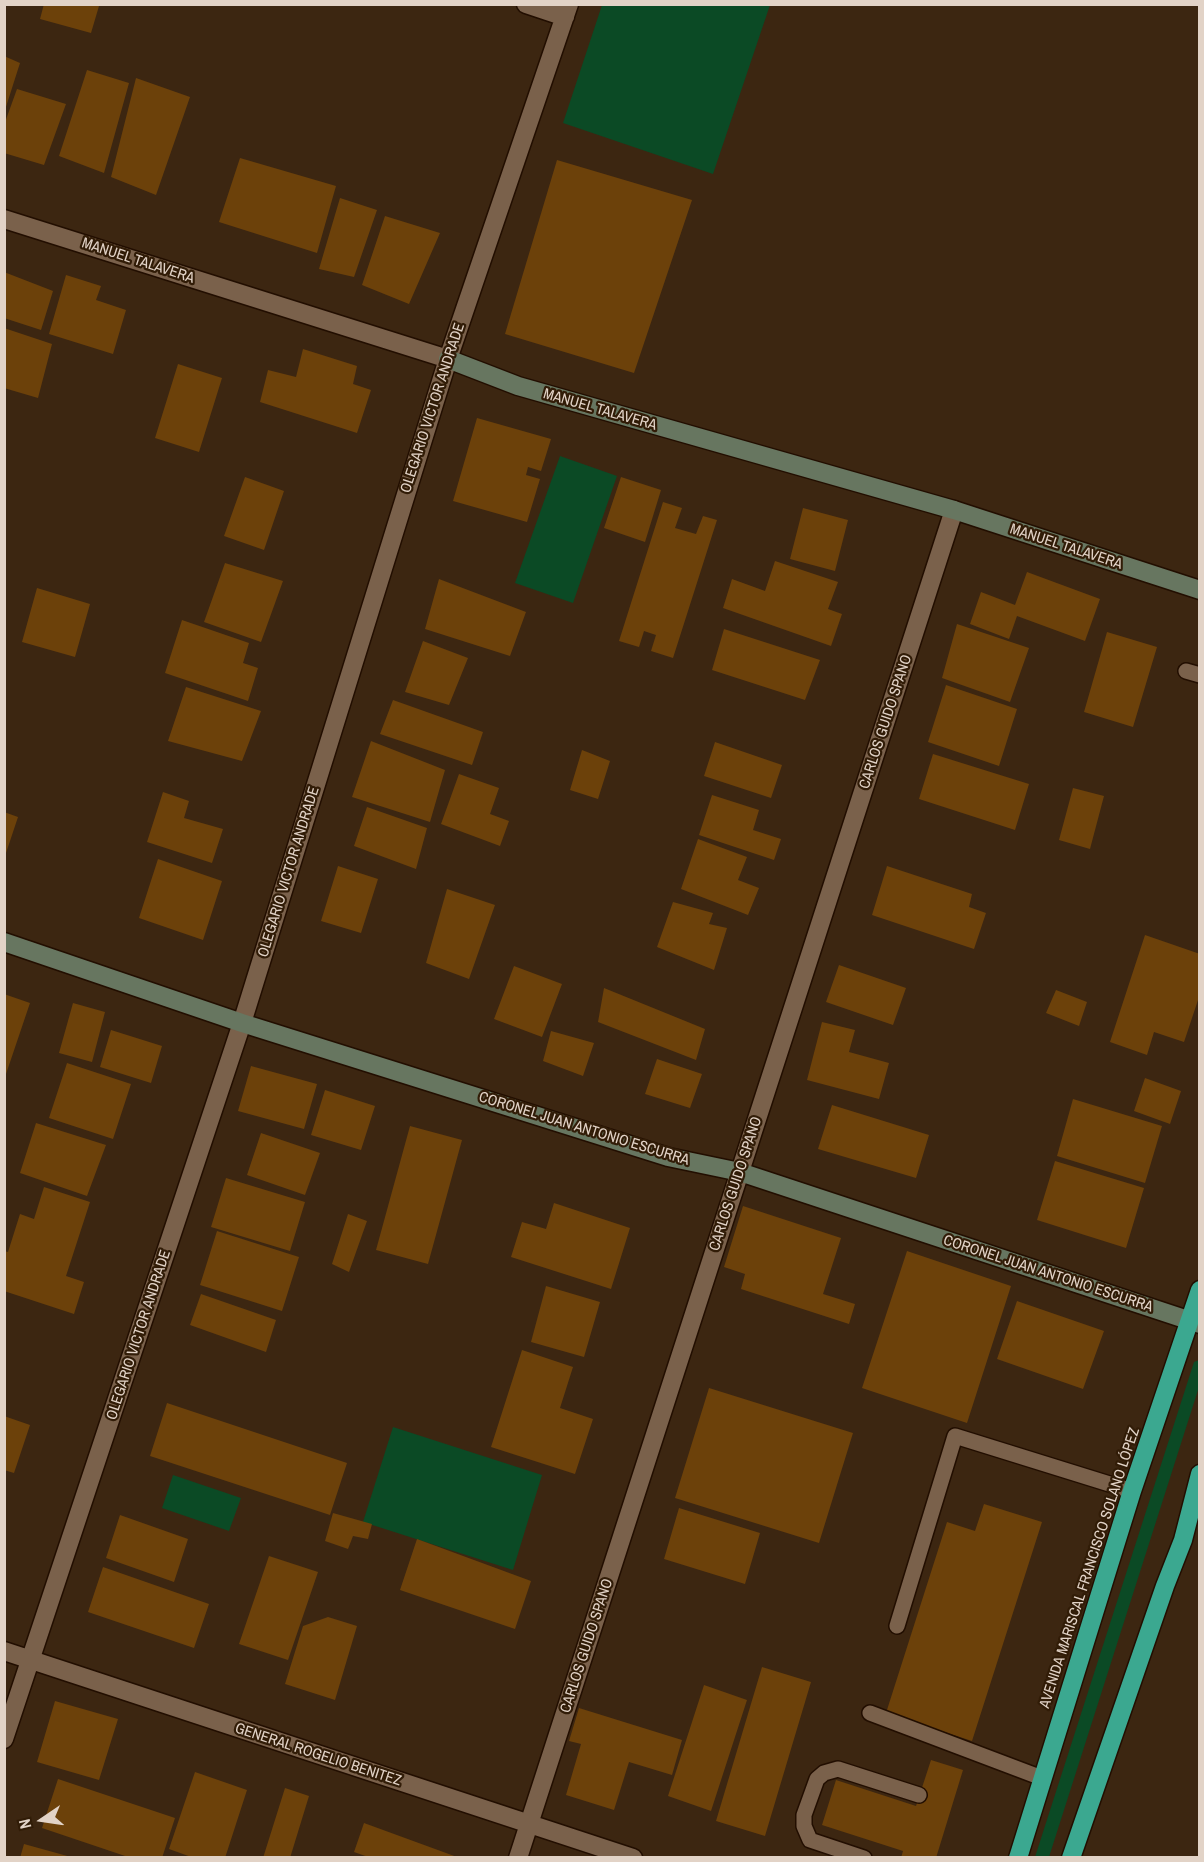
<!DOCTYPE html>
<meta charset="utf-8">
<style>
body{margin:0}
#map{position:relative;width:1204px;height:1862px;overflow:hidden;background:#3c2611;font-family:"Archivo Narrow",sans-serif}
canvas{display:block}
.frame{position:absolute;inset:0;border:6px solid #e2d3c7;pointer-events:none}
.north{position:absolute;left:12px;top:1790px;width:60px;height:60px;-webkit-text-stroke:4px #311c07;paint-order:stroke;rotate:257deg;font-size:16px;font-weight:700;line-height:24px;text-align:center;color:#e2d3c7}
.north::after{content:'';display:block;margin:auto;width:21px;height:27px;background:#e2d3c7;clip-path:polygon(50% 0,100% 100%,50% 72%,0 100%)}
</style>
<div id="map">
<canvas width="1204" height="1862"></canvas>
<div class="frame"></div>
<div class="north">N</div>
</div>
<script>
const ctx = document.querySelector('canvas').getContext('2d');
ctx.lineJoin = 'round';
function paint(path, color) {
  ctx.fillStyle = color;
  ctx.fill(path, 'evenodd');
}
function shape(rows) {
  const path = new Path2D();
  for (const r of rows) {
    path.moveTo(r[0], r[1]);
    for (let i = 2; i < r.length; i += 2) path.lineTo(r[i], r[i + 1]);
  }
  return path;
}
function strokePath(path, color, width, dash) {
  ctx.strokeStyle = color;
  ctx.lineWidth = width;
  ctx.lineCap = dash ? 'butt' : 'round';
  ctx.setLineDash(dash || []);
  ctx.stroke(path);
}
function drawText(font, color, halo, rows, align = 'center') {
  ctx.font = font + ' "Archivo Narrow",sans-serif';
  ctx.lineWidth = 4.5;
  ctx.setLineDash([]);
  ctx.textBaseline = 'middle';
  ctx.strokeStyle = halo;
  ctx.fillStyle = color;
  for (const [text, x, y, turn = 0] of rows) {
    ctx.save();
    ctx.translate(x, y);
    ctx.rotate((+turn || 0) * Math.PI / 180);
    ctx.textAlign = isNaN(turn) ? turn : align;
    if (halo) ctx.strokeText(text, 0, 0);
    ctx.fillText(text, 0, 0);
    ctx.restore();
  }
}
paint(shape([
 [602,5,770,5,713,174,563,123],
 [560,456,617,476,573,603,515,583],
 [1199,1360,1199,1387,1049,1857,1035,1857,1194,1362],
 [393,1427,542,1475,513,1570,363,1522],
 [173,1475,241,1498,229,1531,162,1508]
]), '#0b4a25');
paint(shape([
 [44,4,99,6,91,33,40,19],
 [4,56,20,63,5,110,4,110],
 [87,70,129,83,104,173,59,156],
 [136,78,190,97,156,195,111,177],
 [17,89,66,104,44,165,4,153,4,125],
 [240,158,336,186,317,253,219,222],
 [557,160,692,200,634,373,505,334],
 [340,198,377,210,354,277,319,269],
 [385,216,440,233,409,304,362,285],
 [4,272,53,291,41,330,4,318],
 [66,275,101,286,96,300,126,310,113,354,49,334],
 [4,328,52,344,38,398,4,388],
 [303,349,357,366,353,384,371,390,357,433,260,402,268,370,296,377],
 [178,364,222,378,199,452,155,438],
 [477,418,551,439,541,471,528,467,526,475,540,479,527,522,453,501],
 [245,477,284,491,264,550,224,536],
 [621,477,661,490,645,542,604,528],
 [663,502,682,508,675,528,696,534,703,516,717,520,673,658,651,651,656,635,644,631,639,647,619,641],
 [803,508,848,520,835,571,790,559],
 [775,561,838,582,828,609,842,614,831,646,723,608,732,579,765,591],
 [225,563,283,581,261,642,204,622],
 [1027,572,1100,599,1085,641,1017,616,1009,639,970,624,981,592,1015,605],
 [439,579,526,612,510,656,425,629],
 [37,588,90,604,75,657,22,642],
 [182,620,249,643,243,663,258,668,248,701,165,673],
 [957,624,1029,648,1010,702,942,678],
 [724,629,820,660,805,700,712,670],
 [1107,632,1157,647,1133,727,1084,712],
 [423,641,468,658,449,705,405,692],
 [946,685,1017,709,999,766,928,742],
 [186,687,261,711,242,761,168,741],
 [393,700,483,732,472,765,380,734],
 [371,741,445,770,430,822,352,797],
 [715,742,782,765,771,798,704,776],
 [582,750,610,761,598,799,570,790],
 [933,754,1029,784,1015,830,919,799],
 [459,774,499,788,490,814,509,821,500,846,441,824],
 [1073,788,1104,796,1090,849,1059,840],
 [163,792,189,801,184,818,223,829,212,863,147,842],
 [712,795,759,810,753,830,781,839,774,860,699,835],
 [367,807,427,828,416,869,354,846],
 [4,812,18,817,5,856,4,856],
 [698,839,747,857,738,880,759,888,748,915,681,889],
 [158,859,222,881,203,940,139,918],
 [338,866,378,879,361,933,321,921],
 [887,866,972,894,969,907,986,913,974,949,872,915],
 [447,889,495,905,469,979,426,963],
 [673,902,713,913,709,924,727,928,714,970,657,947],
 [1145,935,1200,954,1200,994,1184,1042,1154,1032,1147,1055,1110,1042],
 [839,965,906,988,893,1025,826,1002],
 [514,966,562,984,542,1037,494,1019],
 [604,988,705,1029,696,1060,598,1022],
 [1056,990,1087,1002,1079,1026,1046,1013],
 [4,994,30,1003,5,1077,4,1077],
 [73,1003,105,1012,92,1062,59,1053],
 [822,1022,855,1030,849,1052,889,1063,879,1099,807,1080],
 [111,1030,162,1046,151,1083,100,1067],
 [551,1031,594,1043,583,1076,543,1061],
 [657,1059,702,1074,690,1108,645,1094],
 [67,1063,131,1084,113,1139,49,1118],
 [251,1066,317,1084,304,1129,238,1111],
 [1145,1078,1181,1091,1170,1124,1134,1111],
 [325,1090,375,1106,361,1150,311,1135],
 [1073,1099,1162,1126,1145,1183,1057,1156],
 [832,1105,929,1135,916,1178,818,1149],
 [36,1123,106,1145,87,1196,20,1173],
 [410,1126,462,1140,428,1264,376,1250],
 [261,1133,320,1153,305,1195,247,1175],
 [1055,1161,1144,1188,1126,1248,1037,1220],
 [226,1178,305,1202,290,1251,211,1227],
 [44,1187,90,1202,66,1276,84,1282,74,1314,4,1291,4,1251,8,1252,20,1214,34,1219],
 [554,1203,630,1228,611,1289,511,1257,522,1222,546,1229],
 [743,1206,841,1238,823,1294,855,1304,849,1324,741,1289,745,1274,724,1267],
 [348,1214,367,1221,349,1272,332,1264],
 [217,1231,299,1257,282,1311,200,1285],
 [907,1251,1011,1286,967,1423,862,1388],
 [546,1286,600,1302,584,1357,531,1342],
 [201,1294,276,1320,266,1352,190,1325],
 [1017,1301,1104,1331,1083,1389,997,1359],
 [522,1350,573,1367,560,1408,593,1419,575,1474,491,1447],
 [709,1388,853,1433,819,1543,675,1498],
 [167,1403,347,1463,330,1515,150,1456],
 [4,1416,30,1425,14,1473,4,1470],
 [984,1504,1042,1522,972,1741,886,1713,947,1522,975,1531],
 [679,1508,760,1533,745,1584,664,1559],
 [333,1513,372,1524,368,1539,353,1536,348,1549,325,1541],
 [120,1515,188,1539,174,1582,106,1558],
 [417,1539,531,1581,515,1629,400,1590],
 [269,1556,318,1572,288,1660,239,1644],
 [103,1567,209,1604,194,1648,88,1612],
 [328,1617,357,1626,335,1700,285,1684,303,1626],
 [762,1667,811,1682,765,1836,716,1821],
 [704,1685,747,1700,711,1811,668,1796],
 [55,1701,118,1719,99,1780,37,1762],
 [579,1708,682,1740,672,1775,629,1762,614,1810,566,1795,581,1744,569,1741],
 [931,1760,963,1770,936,1858,901,1858,903,1851,822,1825,836,1780,916,1806],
 [195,1772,247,1790,225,1858,194,1858,169,1849],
 [58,1779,175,1818,162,1858,131,1858,42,1828],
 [285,1788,309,1796,290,1858,263,1858],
 [364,1823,457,1857,457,1858,371,1858,354,1852],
 [24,1844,71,1857,71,1858,20,1858]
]), '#6c410a');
const lane = shape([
 [1186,671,1200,675],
 [897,1626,955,1436,1132,1491],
 [870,1713,1042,1778],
 [864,1858,810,1840,804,1826,804,1815,817,1779,824,1773,838,1769,919,1795]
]);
const street = shape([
 [526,4,565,17],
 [4,219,448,359],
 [4,1651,633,1858],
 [4,1739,242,1023,448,359,569,4],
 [518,1858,954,510]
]);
const secondary = shape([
 [448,359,518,386,954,510,1200,590],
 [4,942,242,1023,668,1157,740,1172,1200,1324]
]);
const highway = shape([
 [1018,1858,1132,1491,1200,1290],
 [1071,1858,1165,1586,1183,1540,1200,1474]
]);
strokePath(lane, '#220e00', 18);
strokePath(street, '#220e00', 21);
strokePath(secondary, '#220e00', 21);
strokePath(highway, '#220e00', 21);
strokePath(lane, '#7a614b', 15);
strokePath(street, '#7a614b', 18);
strokePath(secondary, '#677660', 18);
strokePath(highway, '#3ba890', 18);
drawText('15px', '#e2d3c7', '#311c07', [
 ["MANUEL TALAVERA",138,261,18],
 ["OLEGARIO VICTOR ANDRADE",433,408,-72],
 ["MANUEL TALAVERA",600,410,16],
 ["MANUEL TALAVERA",1066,547,18],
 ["CARLOS GUIDO SPANO",886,722,-72],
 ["OLEGARIO VICTOR ANDRADE",289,872,-73],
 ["CORONEL JUAN ANTONIO ESCURRA",584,1129,17],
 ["CARLOS GUIDO SPANO",736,1184,-72],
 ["CORONEL JUAN ANTONIO ESCURRA",1048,1274,18],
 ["OLEGARIO VICTOR ANDRADE",139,1335,-72],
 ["AVENIDA MARISCAL FRANCISCO SOLANO LÓPEZ",1090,1568,-72],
 ["CARLOS GUIDO SPANO",587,1646,-72],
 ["GENERAL ROGELIO BENITEZ",318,1755,18]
]);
</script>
